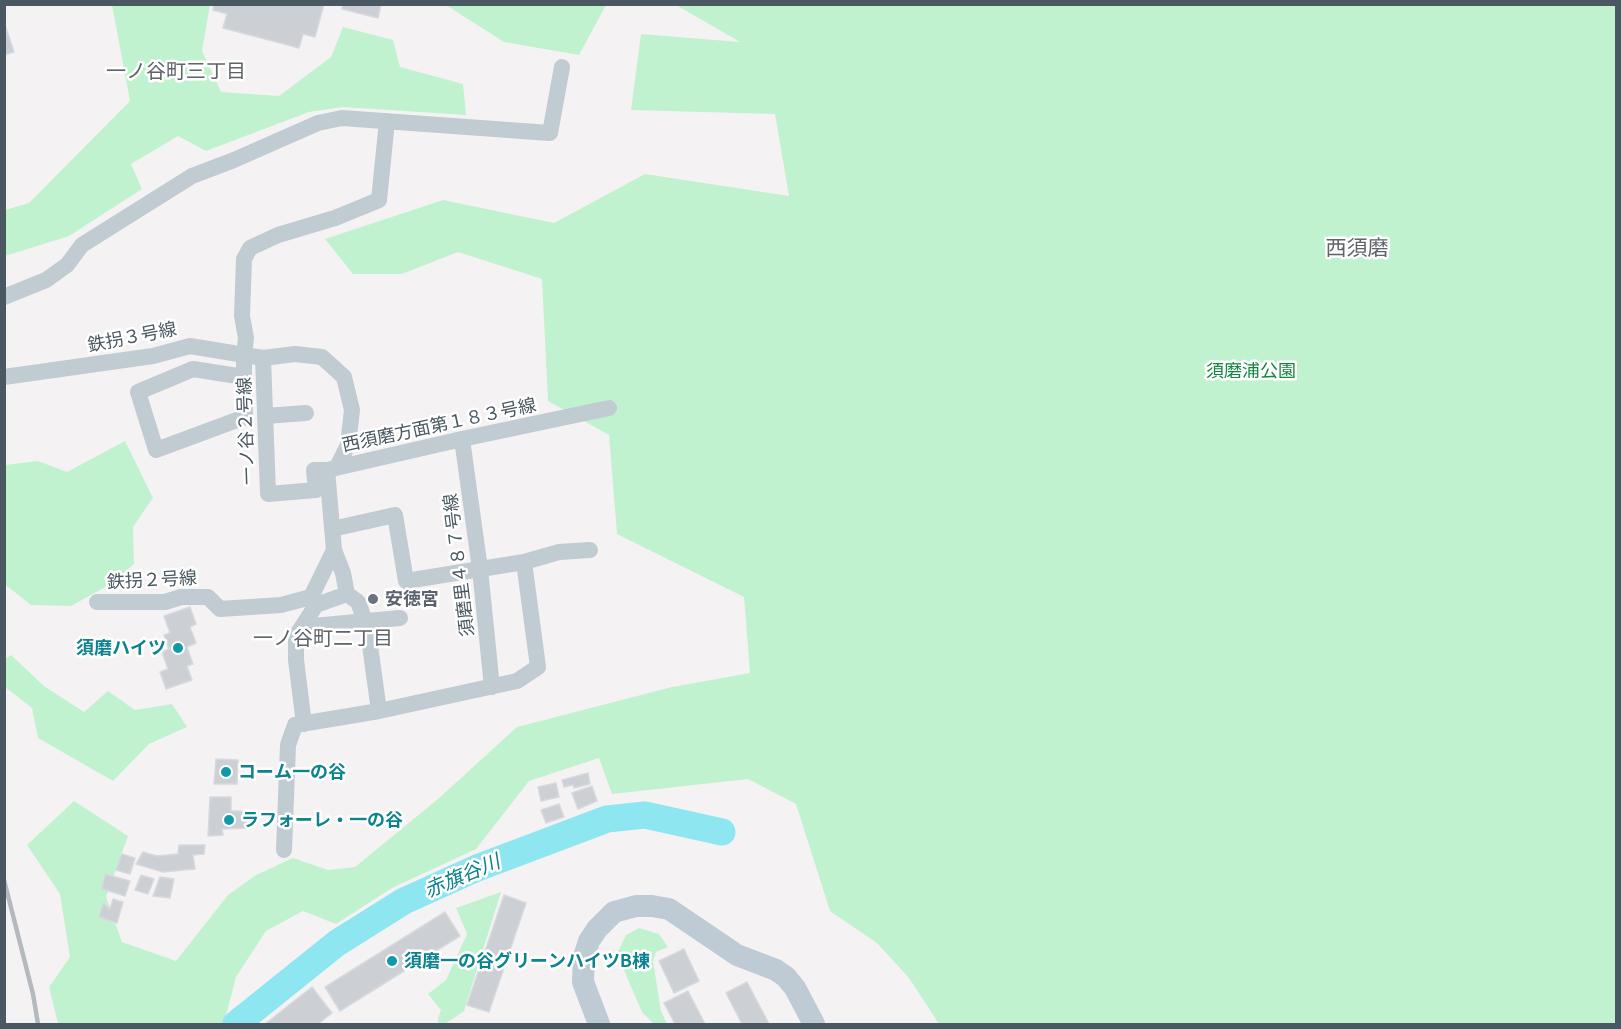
<!DOCTYPE html>
<meta charset="utf-8">
<style>
body{margin:0}
#map{position:relative;width:1621px;height:1029px;overflow:hidden;background:#f5f2f3;font-family:Ubuntu,sans-serif}
canvas{display:block}
.frame{position:absolute;inset:0;border:6px solid #495861;pointer-events:none}
</style>
<div id="map">
<canvas width="1621" height="1029"></canvas>
<div class="frame"></div>
</div>
<script>
const ctx = document.querySelector('canvas').getContext('2d');
ctx.lineJoin = 'round';
function paint(path, color) {
  ctx.fillStyle = color;
  ctx.fill(path, 'evenodd');
}
function shape(rows) {
  const path = new Path2D();
  for (const r of rows) {
    path.moveTo(r[0], r[1]);
    for (let i = 2; i < r.length; i += 2) path.lineTo(r[i], r[i + 1]);
  }
  return path;
}
function strokePath(path, color, width, dash) {
  ctx.strokeStyle = color;
  ctx.lineWidth = width;
  ctx.lineCap = dash ? 'butt' : 'round';
  ctx.setLineDash(dash || []);
  ctx.stroke(path);
}
function drawText(font, color, halo, rows, align = 'center') {
  ctx.font = font + ' Ubuntu,"Noto Sans JP",sans-serif';
  ctx.lineWidth = 5;
  ctx.setLineDash([]);
  ctx.textBaseline = 'middle';
  ctx.strokeStyle = halo;
  ctx.fillStyle = color;
  for (const [text, x, y, turn = 0] of rows) {
    ctx.save();
    ctx.translate(x, y);
    ctx.rotate((+turn || 0) * Math.PI / 180);
    ctx.textAlign = isNaN(turn) ? turn : align;
    if (halo) ctx.strokeText(text, 0, 0);
    ctx.fillText(text, 0, 0);
    ctx.restore();
  }
}
paint(shape([
 [112,5,210,5,202,51,221,92,279,96,331,57,343,27,393,40,400,67,463,84,466,115,343,107,309,112,206,151,178,136,131,164,142,189,69,236,5,256,5,210,29,203,130,101],
 [446,5,606,5,579,55,504,42],
 [676,5,1616,5,1616,1024,939,1024,909,978,877,943,830,911,796,804,748,779,612,794,599,758,529,781,476,849,392,888,336,924,303,911,266,931,236,977,224,1023,219,1024,58,1024,49,987,70,957,60,894,27,845,74,801,128,836,106,897,122,942,176,961,228,895,256,875,293,858,328,870,355,867,438,799,517,727,672,687,750,673,744,597,617,534,609,435,548,401,542,279,458,252,402,274,353,274,325,239,443,200,554,223,645,174,789,196,775,114,631,110,641,34,740,42],
 [125,441,153,498,133,527,134,564,109,585,71,606,31,605,7,586,5,587,5,465,38,461,67,472],
 [11,655,44,686,84,712,108,691,135,710,172,704,187,727,149,744,113,781,38,738,32,708,5,687,5,659],
 [501,892,464,1011,445,1024,438,1024,438,1019,441,1010,428,994,446,980,467,934,456,908],
 [639,928,659,934,668,947,656,952,653,961,661,1011,667,1024,654,1024,642,1012,617,954,626,935]
]), '#c1f2cf');
strokePath(shape([
 [236,1024,337,943,404,901,477,868,607,819,645,815,722,832]
]), '#8de6f0', 27);
const building = shape([
 [214,4,324,4,315,37,303,34,299,48,223,28,227,14,213,10,214,4],
 [343,4,381,4,378,18,342,9,343,4],
 [4,22,14,52,4,55,4,22],
 [190,607,196,624,190,627,196,643,187,647,193,664,187,666,192,680,166,689,160,672,168,669,162,652,169,649,164,635,170,633,164,616,190,607],
 [216,759,238,760,237,784,214,784,216,759],
 [588,773,590,784,574,788,573,785,564,787,562,780,588,773],
 [556,783,559,797,541,801,538,787,556,783],
 [592,786,597,801,578,809,572,793,592,786],
 [210,797,231,797,231,811,251,811,249,828,222,829,223,835,208,836,210,797],
 [559,804,564,817,546,823,541,810,559,804],
 [179,845,205,845,204,854,193,855,195,869,163,872,136,864,143,852,157,856,178,854,179,845],
 [122,854,135,858,130,874,116,870,122,854],
 [105,874,130,881,125,896,102,889,105,874],
 [141,875,154,879,148,894,135,890,141,875],
 [160,877,174,879,170,898,153,896,160,877],
 [504,895,526,903,489,1012,467,1005,504,895],
 [113,899,123,902,117,923,99,917,103,903,110,909,113,899],
 [445,912,460,936,340,1011,325,987,445,912],
 [684,949,699,981,674,993,659,961,684,949],
 [747,982,769,1024,742,1024,726,993,747,982],
 [312,987,332,1013,318,1024,265,1024,312,987],
 [688,991,705,1024,675,1024,664,1003,688,991]
]);
paint(building, '#ccd0d5');
strokePath(building, '#d6d9de', 1.5);
strokePath(shape([
 [4,297,46,280,67,265,82,245,192,176,234,160,318,123,342,118,550,133,562,67],
 [263,358,268,494,316,490,314,470,327,470,462,439,609,408],
 [4,377,153,356,190,346,263,358,295,354,322,357,344,377,352,410,348,445,337,467],
 [244,377,193,369,138,392,156,450,245,417,244,377,244,355,246,338,242,316,244,259,250,248,278,235,335,218,379,200,387,121],
 [265,416,306,413],
 [462,439,480,569,492,687],
 [332,529,395,515,406,581,524,562,559,552,590,550],
 [334,550,343,573,347,594,358,602,365,621],
 [97,602,165,602,181,597,208,597,220,609,281,605,311,597],
 [316,605,347,594],
 [302,627,400,618],
 [368,631,379,711],
 [304,724,296,660,296,636,316,605,311,597,334,550,327,470],
 [284,850,288,745,295,725,379,711,517,681,538,667,524,562]
]), '#c0cbd2', 16);
strokePath(shape([
 [599,1024,583,982,584,957,589,941,597,929,614,912,636,906,652,906,669,909,737,955,776,970,786,977,795,988,814,1024]
]), '#becbd4', 22);
strokePath(shape([
 [4,880,33,994,38,1024]
]), '#b4b9bd', 4.5);
for (const [x, y, r, color] of [
 [373,599,6,"#6b7280"],
 [178,648,6,"#0f9aa8"],
 [226,772,6,"#0f9aa8"],
 [229,820,6,"#0f9aa8"],
 [392,961,6,"#0f9aa8"]
]) {
  const dot = new Path2D();
  dot.arc(x, y, r, 0, 2 * Math.PI);
  ctx.fillStyle = color;
  ctx.fill(dot);
  strokePath(dot, '#fff', 2);
}
drawText('18px', '#495861', '#fff', [
 ["鉄拐３号線",132,337,-11],
 ["西須磨方面第１８３号線",439,425,-12],
 ["一ノ谷２号線",246,431,-92],
 ["須磨里４８７号線",459,565,-97],
 ["鉄拐２号線",152,580,-3]
]);
drawText('18px', '#158741', '#fff', [
 ["須磨浦公園",1251,371]
]);
drawText('bold 18px', '#5b616d', '#fff', [
 ["安徳宮",385,599]
], 'left');
drawText('bold 18px', '#0d838f', '#fff', [
 ["須磨ハイツ",166,648,"right"],
 ["コーム一の谷",238,772],
 ["ラフォーレ・一の谷",241,820],
 ["須磨一の谷グリーンハイツB棟",404,961]
], 'left');
drawText('20px', '#5e6468', '#fff', [
 ["一ノ谷町三丁目",176,71],
 ["一ノ谷町二丁目",323,638]
]);
drawText('italic 20px', '#0a808c', '#fff', [
 ["赤旗谷川",462,876,-23]
]);
drawText('21px', '#5e6468', '#fff', [
 ["西須磨",1357,248]
]);
</script>
